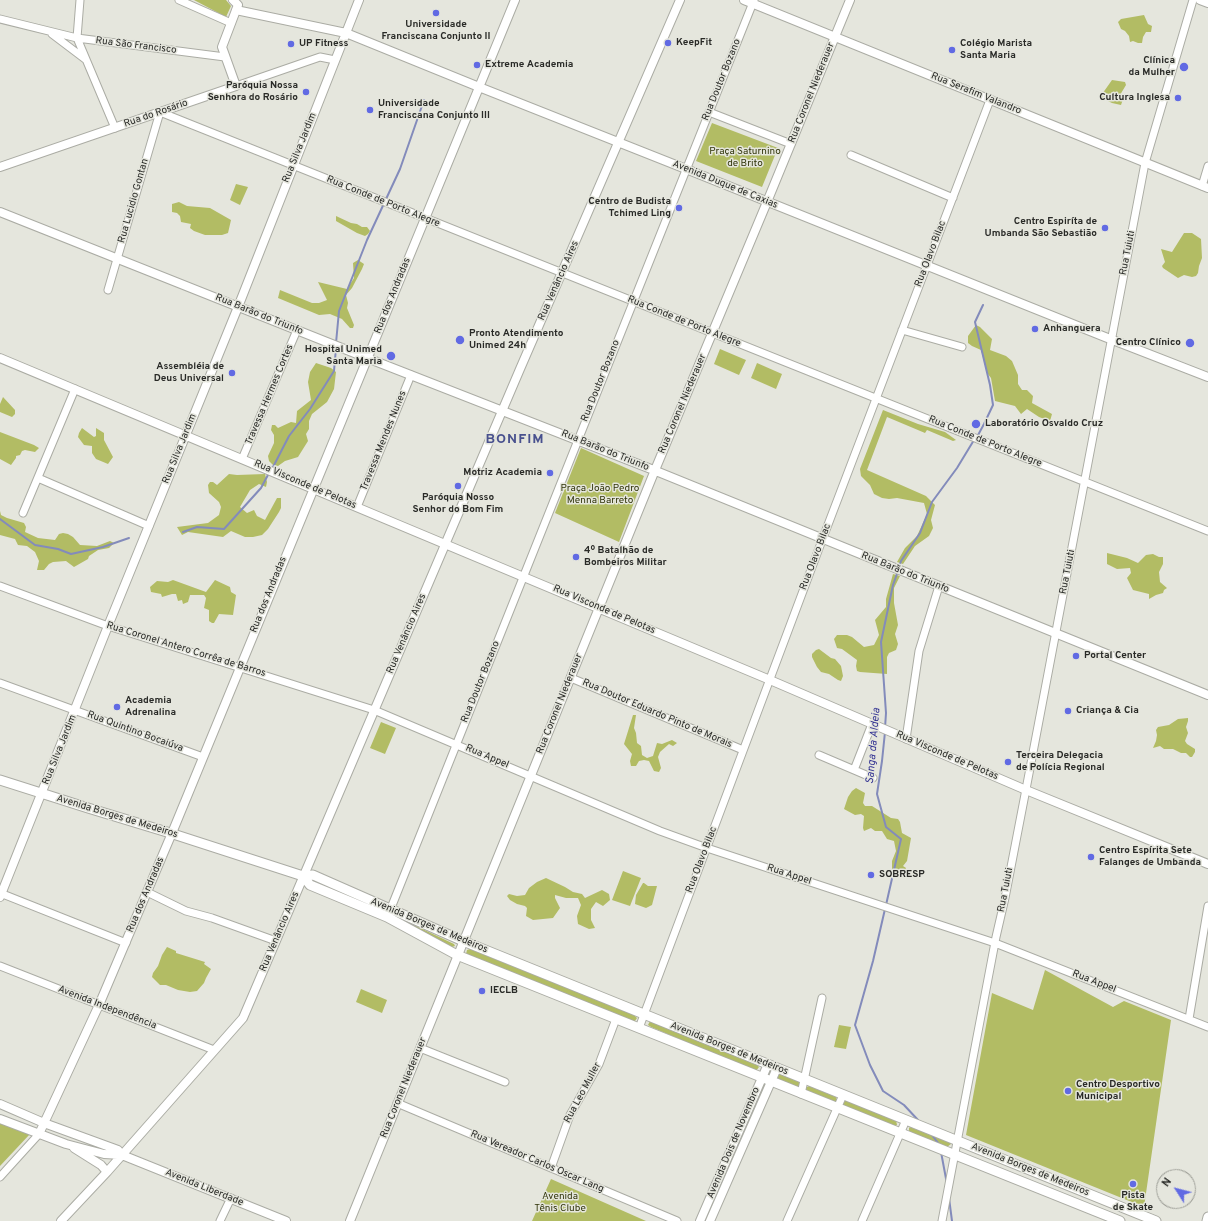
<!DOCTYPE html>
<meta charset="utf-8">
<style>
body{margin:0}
#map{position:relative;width:1208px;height:1221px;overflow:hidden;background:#e5e6dd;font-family:Overpass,sans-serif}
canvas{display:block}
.north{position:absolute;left:1156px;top:1169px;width:40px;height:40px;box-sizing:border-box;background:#e5e6dd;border:1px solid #9a9b94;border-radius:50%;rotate:306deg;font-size:11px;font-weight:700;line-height:16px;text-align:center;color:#292a27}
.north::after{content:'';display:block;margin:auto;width:14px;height:18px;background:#616ae3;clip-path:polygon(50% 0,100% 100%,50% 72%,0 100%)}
</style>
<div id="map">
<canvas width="1208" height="1221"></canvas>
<div class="north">N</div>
</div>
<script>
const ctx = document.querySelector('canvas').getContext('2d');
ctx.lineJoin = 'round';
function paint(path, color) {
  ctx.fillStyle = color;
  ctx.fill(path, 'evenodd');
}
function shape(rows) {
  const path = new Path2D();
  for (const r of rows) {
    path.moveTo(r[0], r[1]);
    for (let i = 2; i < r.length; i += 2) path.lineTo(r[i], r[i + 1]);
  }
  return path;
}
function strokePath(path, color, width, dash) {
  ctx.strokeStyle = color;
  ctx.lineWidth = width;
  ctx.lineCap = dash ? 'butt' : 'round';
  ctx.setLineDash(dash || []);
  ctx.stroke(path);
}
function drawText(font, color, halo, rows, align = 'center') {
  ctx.font = font + ' Overpass,sans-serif';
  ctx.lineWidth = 3;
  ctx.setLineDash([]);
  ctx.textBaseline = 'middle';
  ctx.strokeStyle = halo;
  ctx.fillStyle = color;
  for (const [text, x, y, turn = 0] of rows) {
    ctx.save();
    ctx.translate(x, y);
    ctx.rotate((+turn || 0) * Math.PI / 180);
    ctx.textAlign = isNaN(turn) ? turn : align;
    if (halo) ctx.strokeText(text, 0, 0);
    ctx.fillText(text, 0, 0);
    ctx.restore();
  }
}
paint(shape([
 [194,0,226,0,231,6,226,17],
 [1144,15,1148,24,1152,26,1151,32,1146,32,1143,37,1142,43,1138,43,1133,41,1130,42,1129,36,1125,31,1121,29,1118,22,1121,19],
 [1112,80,1125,82,1126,85,1120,95,1123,99,1121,105,1112,103,1100,97],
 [712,123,778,148,762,187,696,161],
 [236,184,248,187,240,205,230,200],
 [179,202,187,206,210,208,231,220,228,233,222,235,205,235,194,231,190,228,191,224,181,222,180,216,177,213,172,212,172,204],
 [336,216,351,223,357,224,362,227,367,227,370,231,368,234,365,236,357,233,336,221],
 [1184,233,1192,233,1201,239,1202,258,1199,266,1198,273,1196,276,1192,277,1184,275,1178,278,1163,268,1162,266,1165,262,1161,249,1172,252],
 [358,260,364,264,362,269,352,288,346,295,348,303,347,308,354,325,353,328,350,328,342,319,330,314,319,315,278,298,280,290,312,303,319,303,327,300,318,282,347,289,354,278,353,263],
 [976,325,980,327,992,339,990,350,1006,356,1012,361,1018,375,1018,384,1022,390,1027,390,1033,396,1032,403,1052,414,1050,421,1039,417,1027,409,1021,414,1015,406,995,401,991,378,987,373,981,350,972,346,968,343,968,336],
 [720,349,746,360,739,375,714,364],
 [316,363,331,368,336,372,334,389,327,402,312,414,309,421,309,429,306,434,308,441,298,457,285,461,278,466,273,465,269,461,268,456,274,443,274,435,271,430,272,425,275,425,278,428,291,422,296,423,297,411,311,400,308,382,310,372],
 [757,363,782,374,776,389,751,378],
 [3,397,15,410,15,414,12,417,0,412,0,404],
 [883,410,918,424,945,432,956,440,953,441,927,430,925,433,887,417,867,470,926,496,935,505,931,520,933,528,929,536,915,546,903,564,897,562,905,548,917,536,927,514,924,503,897,498,889,499,882,498,874,494,870,485,861,476,860,469],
 [82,428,94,437,96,436,96,428,104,433,104,440,113,457,108,464,96,459,92,453,92,446,84,445,78,437,79,433],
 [0,432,34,445,39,448,35,452,25,450,22,451,20,455,16,456,16,458,11,465,0,459],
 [581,448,644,476,619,542,555,513],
 [229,474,237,475,265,474,267,482,266,487,259,484,250,490,240,507,247,513,254,510,257,516,265,520,277,498,281,498,281,508,279,512,268,529,262,535,253,537,245,537,231,531,223,537,188,532,182,535,177,527,208,523,219,515,221,507,219,502,209,493,208,485,210,482,213,482,217,485],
 [0,511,1,515,7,518,24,523,26,527,25,532,38,538,55,540,59,534,63,533,68,534,73,537,80,545,97,546,110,541,114,543,109,548,98,550,89,556,88,559,74,567,66,561,53,562,49,564,44,570,37,570,39,561,35,552,27,546,18,545,15,539,0,535],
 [1107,553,1127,558,1138,563,1146,555,1153,554,1159,557,1163,557,1163,564,1159,572,1160,582,1167,588,1164,590,1163,593,1156,595,1149,599,1149,594,1133,590,1127,578,1131,573,1130,568,1117,569,1107,564],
 [893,574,900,576,894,588,894,603,898,625,895,634,898,644,896,650,889,653,887,657,887,674,860,672,857,671,856,666,857,660,842,649,837,648,834,639,837,635,847,635,852,637,864,647,874,645,879,635,875,620,886,607,886,599],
 [173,580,206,592,215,580,230,587,231,592,236,595,233,615,219,614,214,623,212,623,209,621,209,610,204,608,206,598,204,595,190,595,188,602,183,604,182,600,178,601,176,594,172,594,162,597,161,594,151,592,150,587,157,581,168,582],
 [819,649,831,658,835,659,841,666,843,676,841,681,838,680,829,674,821,672,817,667,812,657,812,654,816,650],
 [633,715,636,715,634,728,636,733,637,743,641,746,642,755,647,758,653,756,657,743,662,744,672,740,677,743,673,746,669,744,660,752,658,757,661,768,659,772,654,771,649,761,644,760,639,761,636,766,631,766,630,761,632,754,624,744],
 [1188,718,1188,721,1186,727,1188,733,1185,741,1187,744,1195,749,1195,752,1192,757,1190,757,1186,753,1181,753,1173,749,1164,749,1160,746,1153,748,1156,741,1157,735,1156,730,1158,727,1169,725,1178,719],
 [381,722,396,728,385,754,370,748],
 [856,788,865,793,863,803,865,806,872,806,891,818,898,819,900,822,902,833,911,838,907,861,903,866,906,868,902,875,892,872,892,861,896,851,894,841,887,839,882,831,875,831,871,828,864,831,863,828,864,816,861,814,855,815,844,809,848,797,852,791],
 [623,871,641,878,630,906,612,900],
 [546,878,565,887,573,892,582,894,585,898,602,890,609,894,610,900,603,906,596,902,591,909,591,920,595,928,589,929,578,924,577,916,581,905,578,898,566,898,555,895,555,898,560,908,553,918,533,920,526,916,527,908,525,906,517,904,510,900,507,896,509,894,517,896,525,895,529,888,537,882],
 [643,883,644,883,648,886,657,886,652,905,646,908,635,904,636,895],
 [397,917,454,944,455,946,452,947,396,918],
 [167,947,176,951,176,953,205,962,204,964,211,969,206,978,204,983,197,991,190,992,178,990,166,985,160,985,152,977,153,973,158,966,162,955],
 [470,949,634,1015,637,1018,635,1021,632,1021,466,954,467,950],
 [1045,970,1113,1007,1124,1001,1171,1020,1144,1207,966,1135,992,993,1033,1010],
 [361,989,387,1000,382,1013,356,1002],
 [653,1020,757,1065,759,1067,756,1071,754,1071,651,1027,648,1025,650,1021],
 [839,1025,851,1027,846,1049,834,1047],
 [778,1074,780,1074,800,1082,800,1088,777,1079],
 [809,1086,836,1097,837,1100,835,1102,806,1090,805,1088],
 [846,1100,896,1120,897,1125,895,1126,843,1105,844,1102],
 [0,1122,30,1134,0,1166],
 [910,1127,950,1142,951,1144,947,1147,909,1132,909,1128],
 [551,1179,646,1221,532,1221]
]), '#b2bc64');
strokePath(shape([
 [336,343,339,311,367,240,400,169,424,100],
 [977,437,984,424,993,405,990,385,975,322,983,305],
 [272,469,289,436,310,409,334,371,336,348],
 [0,519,35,545,58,549,71,554,103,547,129,538],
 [183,532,197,527,224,529,261,488,269,473],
 [899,567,901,561,920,533,932,502,957,468,974,440],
 [885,728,886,713,881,642,893,585,898,571],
 [885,732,882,761,877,794,886,827,901,839,886,905],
 [885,909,873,961,855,1025,870,1065,883,1091,904,1105,918,1120],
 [931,1134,939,1144,940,1146],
 [941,1152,947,1184],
 [949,1198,952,1221]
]), '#838bbb', 2);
const minor = shape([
 [80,0,77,38,115,128],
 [179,0,231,23],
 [0,19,77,38,225,57],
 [52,34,85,59],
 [236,86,320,57,335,60],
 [709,112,791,144],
 [851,155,953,198],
 [1202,186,1208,166],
 [108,290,160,112,1208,531],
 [902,330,962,347],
 [242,459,297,330],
 [38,478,149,526],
 [357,507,411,375],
 [23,513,75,389],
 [0,586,108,626,374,710,660,831,707,848,995,943,1208,1027],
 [571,678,743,750],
 [0,683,203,757],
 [906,739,919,651,939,586],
 [819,755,873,778],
 [854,770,872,724],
 [147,892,186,911,212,918,276,941],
 [0,893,126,943],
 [389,913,754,0],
 [0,966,214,1050],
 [1189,1019,1208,906],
 [639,1028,821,543,990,100],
 [420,1048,505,1082],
 [801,1094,822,998],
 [397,1103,677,1221],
 [551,1168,570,1115,599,1064,616,1019],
 [0,1177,39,1134],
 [220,1221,231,1198],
 [787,1221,843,1095],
 [862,1221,906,1120],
 [942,1221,996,937,1005,898,1027,784,1145,163,1193,0]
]);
const tertiary = shape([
 [744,0,1208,188],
 [1200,0,1208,3],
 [236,10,346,33,479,87,691,171,1105,337,1208,377],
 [0,167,236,86,222,47,238,5,233,0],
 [0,212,367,358,651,469,1208,695],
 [0,358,770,680,1026,790,1208,864],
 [0,897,108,626,238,307,359,0],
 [0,1104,44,1123,118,1150,122,1155],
 [0,1119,66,1144,104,1154,122,1155,286,1221],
 [39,1134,99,1005,172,833,515,0],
 [74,1148,101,1165,107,1172],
 [61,1221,107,1172,243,1018,520,369,680,0],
 [350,1221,655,470,767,202,850,0],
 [700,1221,768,1064],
 [710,1221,777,1068]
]);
const secondary = shape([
 [0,780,88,808,167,832,303,876,313,875,463,941,1156,1221],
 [303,876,310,885,387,917,457,955,1120,1221],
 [1207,1221,1208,1217]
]);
strokePath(minor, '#abaca4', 9);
strokePath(tertiary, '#abaca4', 10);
strokePath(secondary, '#abaca4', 11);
strokePath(minor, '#fff', 7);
strokePath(tertiary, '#fff', 8);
strokePath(secondary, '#fff', 9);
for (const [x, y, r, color] of [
 [436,13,4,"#616ae3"],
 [668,43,4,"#616ae3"],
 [291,44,4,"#616ae3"],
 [952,50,4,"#616ae3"],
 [477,65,4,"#616ae3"],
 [1184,67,5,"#616ae3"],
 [306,92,4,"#616ae3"],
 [1178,98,4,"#616ae3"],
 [370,110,4,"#616ae3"],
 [679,208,4,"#616ae3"],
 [1105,228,4,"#616ae3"],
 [1035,329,4,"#616ae3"],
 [460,340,5,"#616ae3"],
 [1190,343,5,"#616ae3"],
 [391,356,5,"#616ae3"],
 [232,373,4,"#616ae3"],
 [976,424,5,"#616ae3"],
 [550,473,4,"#616ae3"],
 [458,486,4,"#616ae3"],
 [576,557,4,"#616ae3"],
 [1076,656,4,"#616ae3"],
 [117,707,4,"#616ae3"],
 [1068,711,4,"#616ae3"],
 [1008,762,4,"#616ae3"],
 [1091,857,4,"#616ae3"],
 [871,875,4,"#616ae3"],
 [482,991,4,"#616ae3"],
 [1068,1091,4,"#616ae3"],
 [1133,1184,4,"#616ae3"]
]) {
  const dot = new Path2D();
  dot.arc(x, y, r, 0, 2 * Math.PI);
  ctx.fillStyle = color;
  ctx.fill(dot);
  strokePath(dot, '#e5e6dd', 1.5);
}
drawText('bold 10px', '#292a27', '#e5e6dd', [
 ["Universidade",436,25,"center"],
 ["Franciscana Conjunto II",436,37,"center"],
 ["KeepFit",676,43],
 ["UP Fitness",299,44],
 ["Colégio Marista",960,44],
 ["Santa Maria",960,56],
 ["Clínica",1175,61,"right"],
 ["da Mulher",1175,73,"right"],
 ["Extreme Academia",485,65],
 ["Paróquia Nossa",298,86,"right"],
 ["Senhora do Rosário",298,98,"right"],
 ["Cultura Inglesa",1170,98,"right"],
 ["Universidade",378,104],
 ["Franciscana Conjunto III",378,116],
 ["Centro de Budista",671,202,"right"],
 ["Tchimed Ling",671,214,"right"],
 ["Centro Espiríta de",1097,222,"right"],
 ["Umbanda São Sebastião",1097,234,"right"],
 ["Anhanguera",1043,329],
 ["Pronto Atendimento",469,334],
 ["Unimed 24h",469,346],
 ["Centro Clínico",1181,343,"right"],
 ["Hospital Unimed",382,350,"right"],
 ["Santa Maria",382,362,"right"],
 ["Assembléia de",224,367,"right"],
 ["Deus Universal",224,379,"right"],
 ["Laboratório Osvaldo Cruz",985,424],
 ["Motriz Academia",542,473,"right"],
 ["Paróquia Nosso",458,498,"center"],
 ["Senhor do Bom Fim",458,510,"center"],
 ["4º Batalhão de",584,551],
 ["Bombeiros Militar",584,563],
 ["Portal Center",1084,656],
 ["Academia",125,701],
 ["Adrenalina",125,713],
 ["Criança & Cia",1076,711],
 ["Terceira Delegacia",1016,756],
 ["de Polícia Regional",1016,768],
 ["Centro Espírita Sete",1099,851],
 ["Falanges de Umbanda",1099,863],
 ["SOBRESP",879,875],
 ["IECLB",490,991],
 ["Centro Desportivo",1076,1085],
 ["Municipal",1076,1097],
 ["Pista",1133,1196,"center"],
 ["de Skate",1133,1208,"center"]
], 'left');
drawText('10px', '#292a27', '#e5e6dd', [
 ["Rua São Francisco",136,46,7],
 ["Rua Doutor Bozano",722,80,-68],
 ["Rua Coronel Niederauer",812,93,-68],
 ["Rua Serafim Valandro",976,94,22],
 ["Rua do Rosário",156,114,-19],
 ["Rua Silva Jardim",300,148,-68],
 ["Avenida Duque de Caxias",725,185,22],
 ["Rua Lucidio Gontan",134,201,-74],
 ["Rua Conde de Porto Alegre",383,202,22],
 ["Rua Tuiuti",1128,253,-79],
 ["Rua Olavo Bilac",931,254,-69],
 ["Rua Venâncio Aires",559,281,-66],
 ["Rua dos Andradas",393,296,-68],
 ["Rua Barão do Triunfo",259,315,22],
 ["Rua Conde de Porto Alegre",684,322,22],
 ["Rua Doutor Bozano",601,381,-68],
 ["Travessa Hermes Cortes",270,395,-67],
 ["Rua Coronel Niederauer",683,404,-67],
 ["Travessa Mendes Nunes",384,441,-68],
 ["Rua Conde de Porto Alegre",985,442,22],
 ["Rua Silva Jardim",180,449,-68],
 ["Rua Barão do Triunfo",605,451,22],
 ["Rua Visconde de Pelotas",305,485,23],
 ["Rua Olavo Bilac",816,557,-69],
 ["Rua Tuiuti",1068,572,-79],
 ["Rua Barão do Triunfo",905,573,22],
 ["Rua dos Andradas",269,595,-68],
 ["Rua Visconde de Pelotas",604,610,23],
 ["Rua Venâncio Aires",407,634,-67],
 ["Rua Coronel Antero Corrêa de Barros",186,650,17],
 ["Rua Doutor Bozano",481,682,-68],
 ["Rua Coronel Niederauer",560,704,-68],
 ["Rua Doutor Eduardo Pinto de Morais",657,714,23],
 ["Rua Quintino Bocaiúva",135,732,20],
 ["Rua Silva Jardim",60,750,-68],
 ["Rua Visconde de Pelotas",947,756,23],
 ["Rua Appel",487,757,23],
 ["Avenida Borges de Medeiros",117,817,17],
 ["Rua Olavo Bilac",702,860,-69],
 ["Rua Appel",789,875,18],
 ["Rua Tuiuti",1006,890,-79],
 ["Rua dos Andradas",146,895,-67],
 ["Avenida Borges de Medeiros",429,926,23],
 ["Rua Venâncio Aires",280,932,-67],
 ["Rua Appel",1094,982,21],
 ["Avenida Independência",107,1008,21],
 ["Avenida Borges de Medeiros",729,1049,22],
 ["Rua Coronel Niederauer",404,1088,-68],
 ["Rua Leo Muller",583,1093,-62],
 ["Avenida Dois de Novembro",734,1143,-67],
 ["Rua Vereador Carlos Oscar Lang",537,1162,23],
 ["Avenida Borges de Medeiros",1030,1170,22],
 ["Avenida Liberdade",204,1188,22]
]);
drawText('10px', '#303409', '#e5e6dd', [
 ["Praça Saturnino",745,152],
 ["de Brito",745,164],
 ["Praça João Pedro",600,489],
 ["Menna Barreto",600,501],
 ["Avenida",560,1197],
 ["Tênis Clube",560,1209]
]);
drawText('italic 11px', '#303091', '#e5e6dd', [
 ["Sanga da Aldeia",874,746,-85]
]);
ctx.letterSpacing = '1px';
drawText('bold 14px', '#49518e', '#e5e6dd', [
 ["BONFIM",515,440]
]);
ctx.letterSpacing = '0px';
</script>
